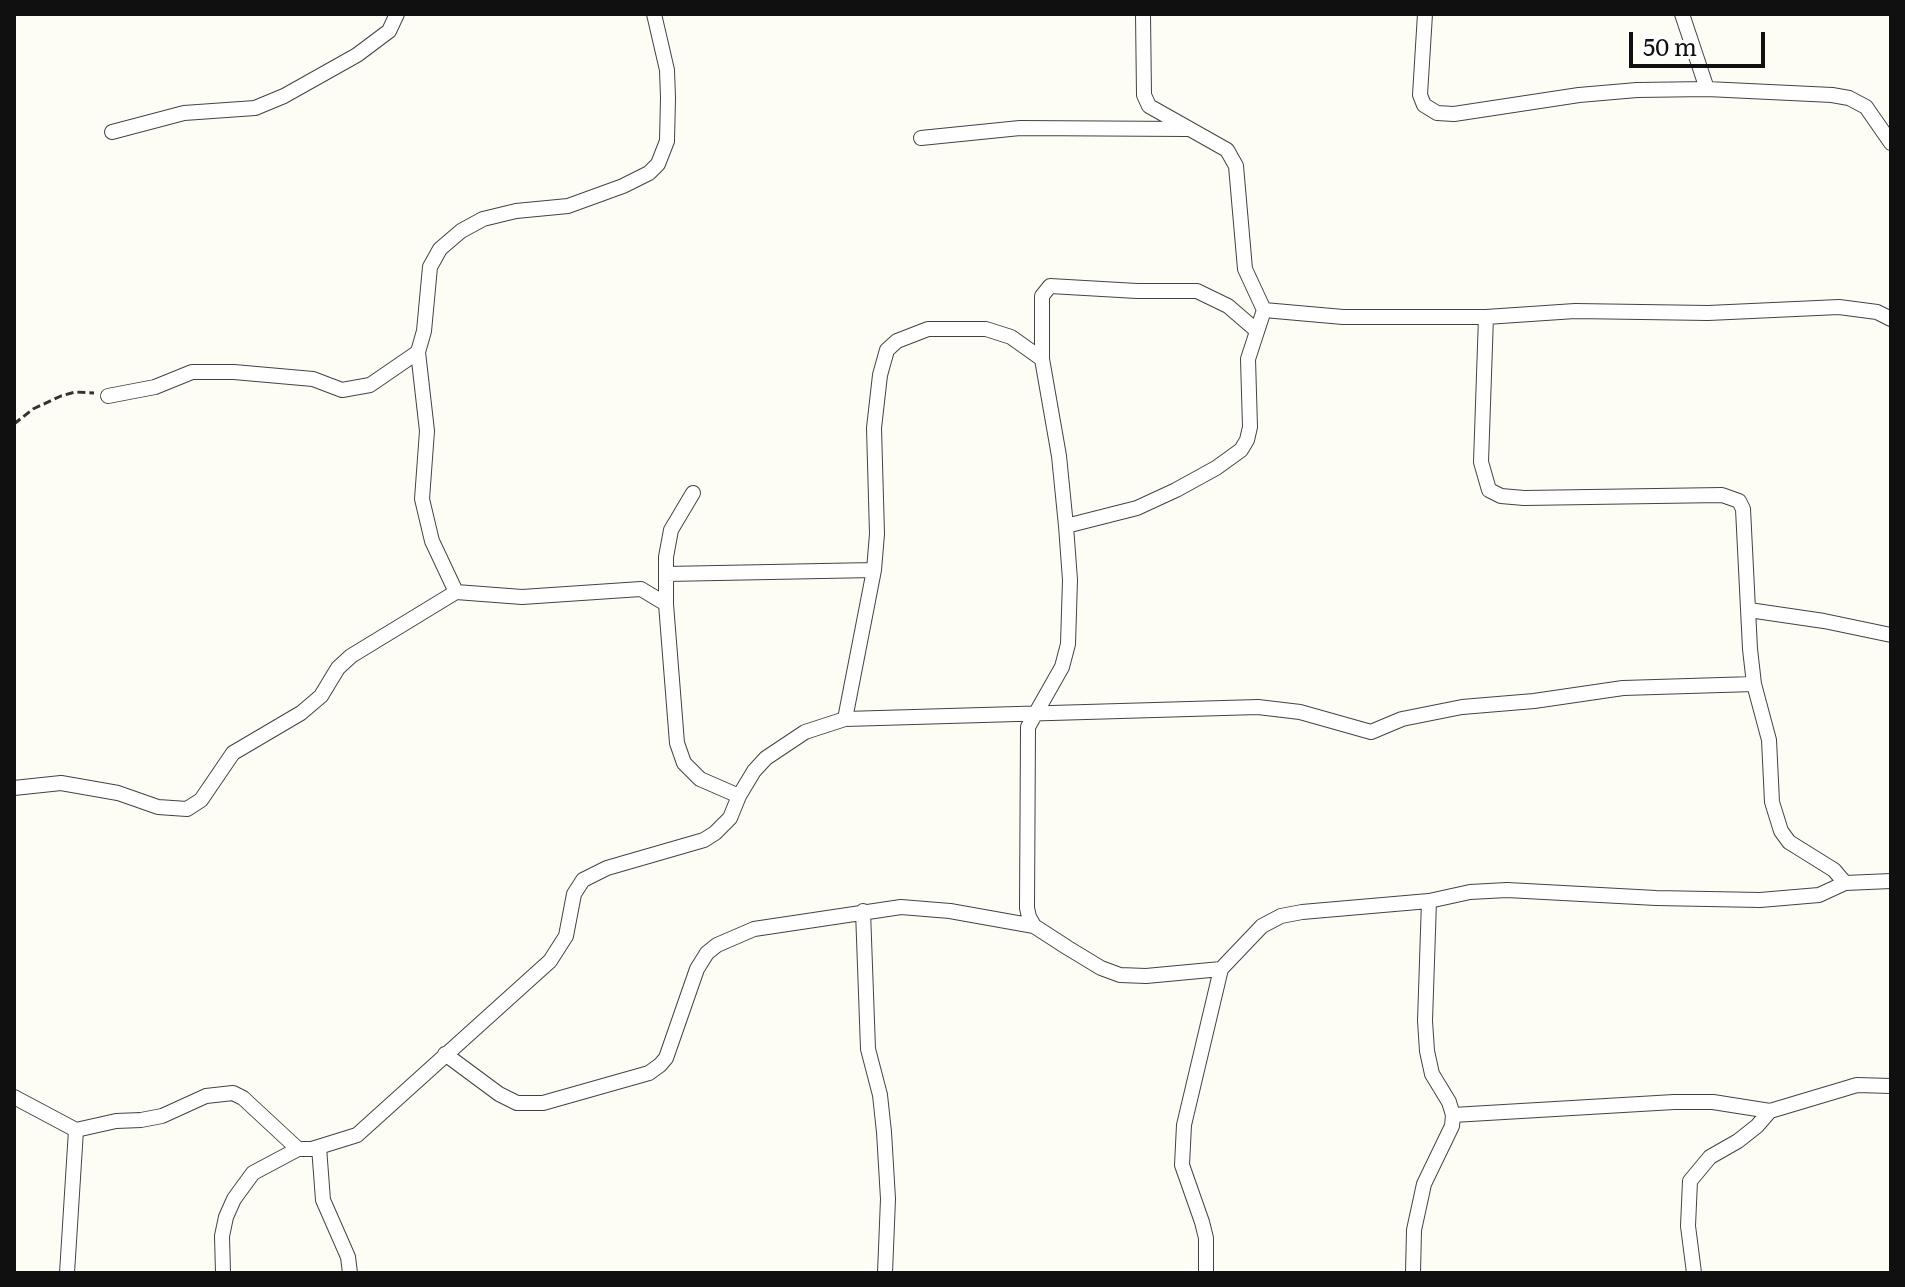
<!DOCTYPE html>
<style>
body{margin:0}
#map{position:relative;width:1905px;height:1287px;overflow:hidden;background:#fefdf5;font-family:Literata,serif}
canvas{display:block}
.frame{position:absolute;inset:0;border:16px solid #101010;pointer-events:none}
.scale{position:absolute;left:1629px;top:32px;width:136px;height:36px;box-sizing:border-box;border:4px solid #101010;border-top:0;padding-left:10px;font-size:24px;line-height:28px;white-space:nowrap;color:#101010;-webkit-text-stroke:6px #fff;paint-order:stroke}
</style>
<div id="map">
<canvas width="1905" height="1287"></canvas>
<div class="frame"></div>
<div class="scale">50 m</div>
</div>
<script>
const ctx = document.querySelector('canvas').getContext('2d');
ctx.lineJoin = 'round';
function shape(rows) {
  const path = new Path2D();
  for (const r of rows) {
    path.moveTo(r[0], r[1]);
    for (let i = 2; i < r.length; i += 2) path.lineTo(r[i], r[i + 1]);
  }
  return path;
}
function strokePath(path, color, width, dash) {
  ctx.strokeStyle = color;
  ctx.lineWidth = width;
  ctx.lineCap = dash ? 'butt' : 'round';
  ctx.setLineDash(dash || []);
  ctx.stroke(path);
}
const minor = shape([
 [1425,14,1420,95,1424,105,1437,113,1454,114,1579,95,1637,90,1707,89,1832,95,1849,98,1866,107,1891,143],
 [1682,14,1707,89],
 [112,132,184,113,255,108,284,96,357,55,389,31,397,14],
 [921,138,1020,128,1187,129],
 [1264,310,1343,317,1486,317,1575,311,1708,313,1839,307,1877,312,1891,319],
 [1486,317,1481,462,1489,490,1501,496,1524,498,1722,495,1739,501,1743,509,1750,649,1754,684,1769,740,1772,802,1781,831,1789,842,1834,870,1845,883,1891,881],
 [108,396,155,387,192,372,234,372,313,379,342,390,370,385,418,352],
 [693,493,671,530,666,557,666,604,677,743,684,763,700,779,739,796],
 [1066,526,1137,508,1176,490,1216,468,1241,450,1247,440,1250,427,1248,359,1264,310,1245,269,1236,166,1227,150,1149,106,1144,95,1143,14],
 [666,574,874,570],
 [456,592,432,541,422,499,427,431,418,352,424,331,430,267,440,249,461,231,483,219,516,211,568,206,623,186,649,173,658,164,667,141,668,98,667,70,654,14],
 [1749,610,1824,621,1891,635],
 [845,719,1258,707,1300,712,1371,732,1402,719,1462,707,1534,701,1623,688,1754,684],
 [14,788,61,783,118,793,158,807,187,809,201,800,233,753,301,713,321,696,338,668,351,656,456,592,522,597,641,589,666,604],
 [863,911,868,1049,880,1095,884,1132,888,1199,885,1273],
 [1221,969,1146,976,1120,975,1101,968,1068,948,1034,926,1029,917,1027,908,1028,727,1062,667,1068,644,1070,580,1066,526,1059,456,1042,359,1042,296,1050,286,1137,291,1197,291,1228,306,1257,331],
 [445,1054,499,1094,517,1103,543,1103,649,1073,660,1065,666,1058,697,969,707,953,717,945,754,929,901,907,950,911,1034,926],
 [14,1097,76,1130,116,1121,141,1120,162,1116,206,1096,233,1093,243,1098,298,1149],
 [1453,1115,1674,1102,1713,1102,1770,1111,1857,1085,1891,1086],
 [319,1147,323,1200,348,1257,350,1273],
 [67,1273,76,1130],
 [223,1273,222,1236,226,1217,234,1199,253,1173,298,1149,312,1149,357,1135,550,961,566,936,574,894,583,880,607,868,704,840,715,833,730,818,739,796,754,771,766,758,805,732,845,719,874,570,877,534,874,428,880,375,887,350,897,341,928,329,986,329,1011,337,1042,359],
 [1206,1273,1206,1238,1202,1222,1182,1165,1184,1125,1221,969,1262,926,1281,916,1302,912,1429,901,1470,892,1507,890,1656,898,1760,900,1819,895,1845,883],
 [1413,1273,1414,1230,1424,1184,1452,1126,1453,1115,1449,1102,1432,1074,1427,1051,1425,1021,1429,901],
 [1694,1273,1688,1226,1690,1181,1710,1157,1738,1141,1757,1126,1770,1111]
]);
strokePath(minor, '#434343', 16);
strokePath(shape([
 [14,424,33,409,61,396,75,392,94,393]
]), '#323232', 3, [8, 4]);
strokePath(minor, '#fff', 14);
</script>
